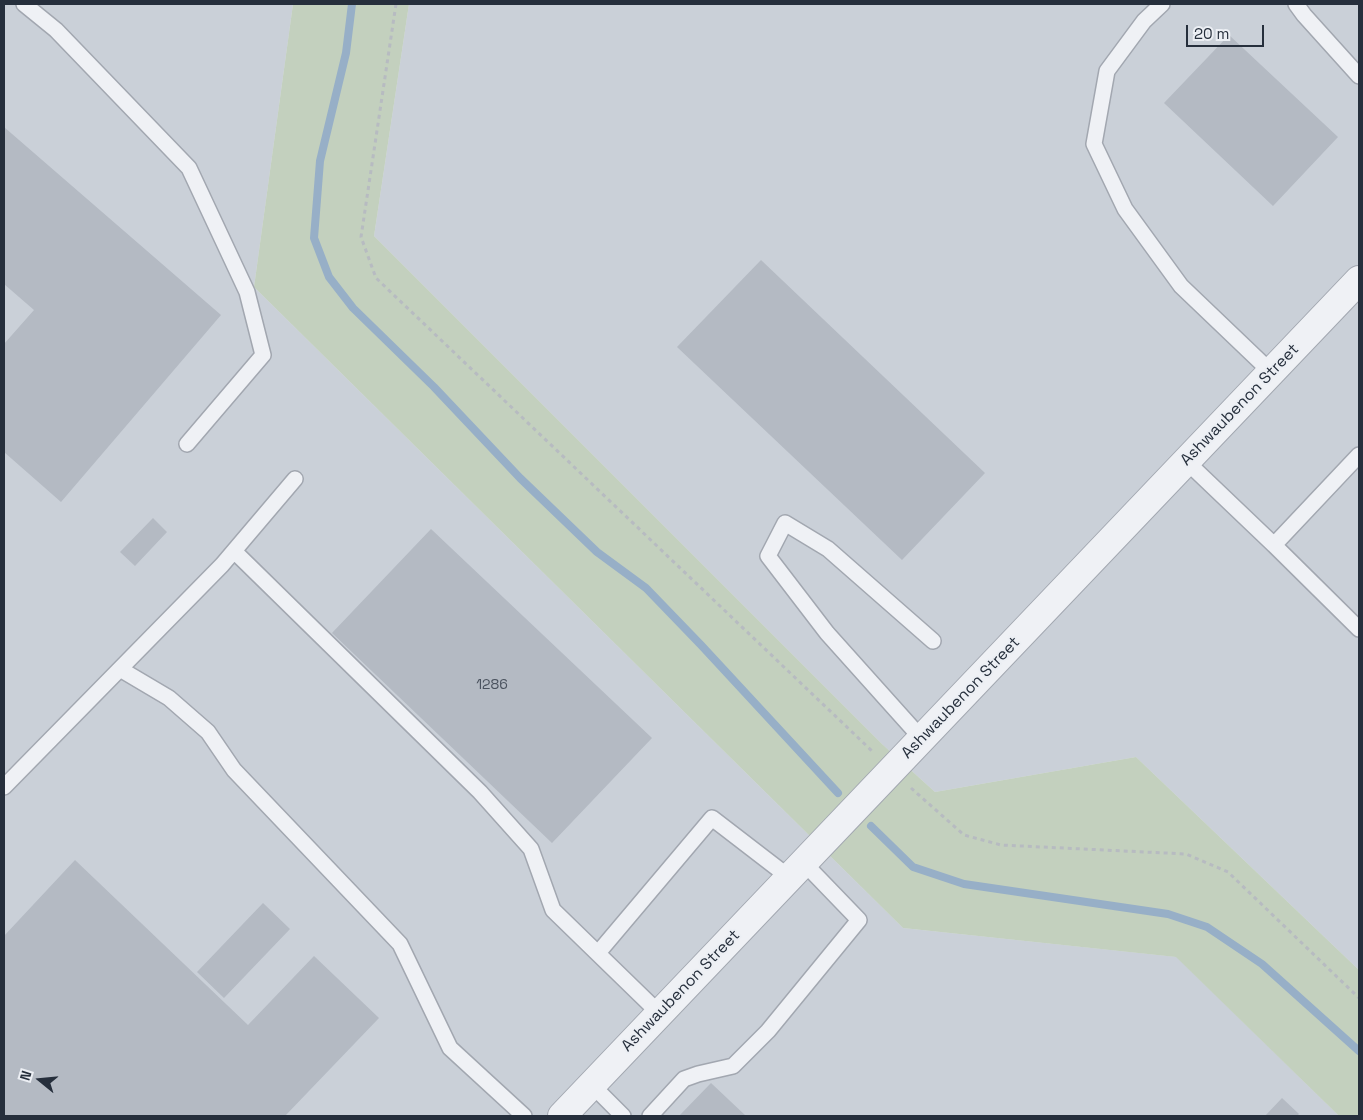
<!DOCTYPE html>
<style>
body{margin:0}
#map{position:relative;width:1363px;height:1120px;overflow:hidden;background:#dce0e6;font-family:"Space Grotesk",sans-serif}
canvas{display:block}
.frame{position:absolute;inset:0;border:5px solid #262f3c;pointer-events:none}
.north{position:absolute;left:15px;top:1055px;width:50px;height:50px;-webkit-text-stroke:4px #eceff4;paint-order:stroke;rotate:287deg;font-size:14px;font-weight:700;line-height:20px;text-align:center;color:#262f3c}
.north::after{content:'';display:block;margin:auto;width:18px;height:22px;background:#262f3c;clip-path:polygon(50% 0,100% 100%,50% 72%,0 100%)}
.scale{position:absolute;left:1186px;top:25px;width:78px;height:22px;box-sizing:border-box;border:2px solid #262f3c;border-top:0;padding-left:6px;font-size:15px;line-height:18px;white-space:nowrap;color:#262f3c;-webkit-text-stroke:4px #eceff4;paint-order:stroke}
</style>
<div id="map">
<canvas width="1363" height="1120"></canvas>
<div class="frame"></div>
<div class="north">N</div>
<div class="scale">20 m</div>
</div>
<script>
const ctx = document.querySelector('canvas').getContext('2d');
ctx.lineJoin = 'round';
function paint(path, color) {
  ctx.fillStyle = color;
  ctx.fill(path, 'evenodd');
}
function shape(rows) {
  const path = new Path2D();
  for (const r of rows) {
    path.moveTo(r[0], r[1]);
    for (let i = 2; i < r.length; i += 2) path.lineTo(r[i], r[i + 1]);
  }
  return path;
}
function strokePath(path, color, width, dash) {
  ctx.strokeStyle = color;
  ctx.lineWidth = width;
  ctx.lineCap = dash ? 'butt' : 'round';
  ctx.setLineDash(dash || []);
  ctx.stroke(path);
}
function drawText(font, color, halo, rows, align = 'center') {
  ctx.font = font + ' "Space Grotesk",sans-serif';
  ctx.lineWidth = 4;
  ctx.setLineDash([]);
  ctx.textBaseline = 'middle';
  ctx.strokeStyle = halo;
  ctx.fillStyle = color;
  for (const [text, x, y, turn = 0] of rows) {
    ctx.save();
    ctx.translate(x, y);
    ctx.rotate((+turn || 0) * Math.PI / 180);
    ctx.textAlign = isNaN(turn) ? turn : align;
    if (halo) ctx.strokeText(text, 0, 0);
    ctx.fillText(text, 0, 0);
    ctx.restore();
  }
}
paint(shape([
 [4,4,293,4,254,287,903,928,1177,957,1339,1116,4,1116],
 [409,4,1359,4,1359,970,1136,757,935,792,882,744,374,236]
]), '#cad0d8');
paint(shape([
 [293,4,409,4,374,236,882,744,935,792,1136,757,1359,970,1359,1116,1339,1116,1176,957,903,928,254,287]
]), '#c3d0be');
strokePath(shape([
 [352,4,346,53,320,161,314,238,329,277,353,308,434,387,520,478,597,552,646,588,701,645,838,793],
 [871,826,913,867,964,884,1168,914,1207,927,1262,964,1359,1051]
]), '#97afc7', 8);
paint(shape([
 [1229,35,1338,137,1273,206,1164,103],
 [4,127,221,315,61,502,4,452,4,344,34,310,4,284],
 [761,260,985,473,902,560,677,347],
 [153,518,167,532,135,566,120,552],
 [431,529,652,738,552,843,332,633],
 [75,860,248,1025,314,956,379,1018,285,1116,4,1116,4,936],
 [263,903,290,929,224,998,197,972],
 [711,1083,746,1116,679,1116],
 [1282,1098,1299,1114,1297,1116,1265,1116]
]), '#b4bac3');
const lane = shape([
 [24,4,56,30,189,168,247,292,263,355,187,444],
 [1162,4,1144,21,1107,71,1094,144,1125,209,1181,286,1271,372],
 [1296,4,1304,15,1359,76],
 [1186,461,1274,545,1359,455],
 [1274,545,1359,629],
 [234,551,480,792,531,849,553,910,660,1014],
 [120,669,169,698,208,732,234,770,400,944,450,1048,524,1116],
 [922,739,827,633,768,556,785,523,828,549,933,641],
 [4,787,222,565,295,479],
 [598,953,712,818,790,878],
 [592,1085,623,1116],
 [650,1116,684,1079,698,1074,733,1066,768,1031,859,920,804,863]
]);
const street = shape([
 [562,1116,1359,280]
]);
strokePath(lane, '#a2a7b0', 18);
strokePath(street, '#a2a7b0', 30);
strokePath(shape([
 [396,4,361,237,376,278,872,751],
 [911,788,964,835,1001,845,1186,854,1228,872,1359,998]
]), '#b7bbc1', 3, [4, 4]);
strokePath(lane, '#eff1f5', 15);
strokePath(street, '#eff1f5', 28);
drawText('14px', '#4a525e', null, [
 ["1286",492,685]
]);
drawText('16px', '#262f3c', '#eceff4', [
 ["Ashwaubenon Street",1240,405,-46],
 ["Ashwaubenon Street",961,698,-46],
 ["Ashwaubenon Street",681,991,-46]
]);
</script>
